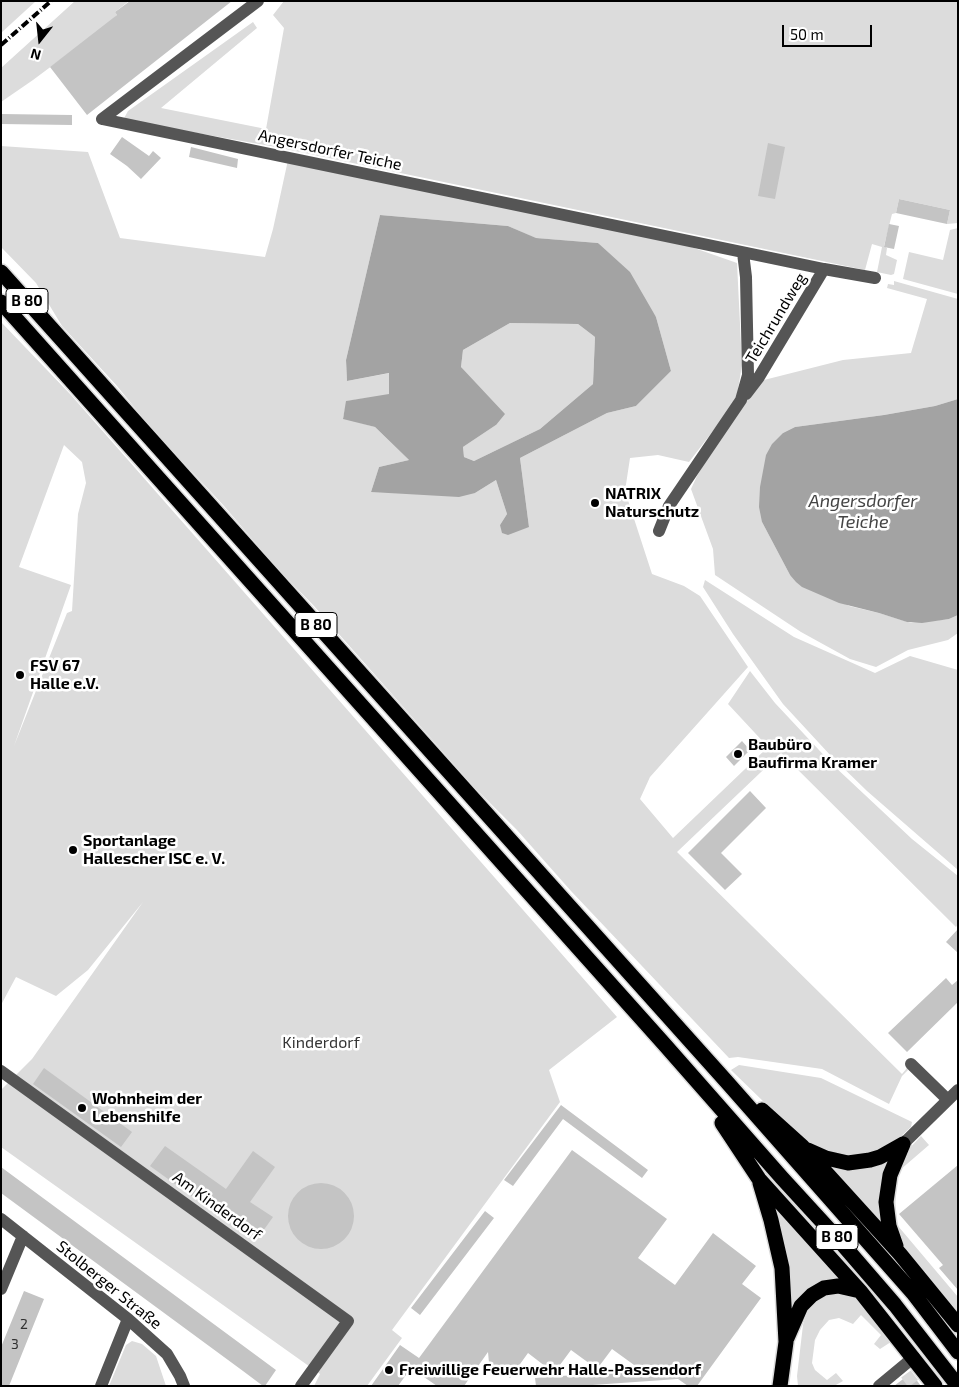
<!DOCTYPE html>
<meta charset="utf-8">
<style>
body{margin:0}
#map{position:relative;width:959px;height:1387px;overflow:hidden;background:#fff;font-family:"Exo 2",sans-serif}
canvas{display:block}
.frame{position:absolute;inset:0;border:2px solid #000;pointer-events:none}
.north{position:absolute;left:15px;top:15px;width:50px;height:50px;-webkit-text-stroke:4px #fff;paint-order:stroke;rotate:196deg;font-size:14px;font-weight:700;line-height:20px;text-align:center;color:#000}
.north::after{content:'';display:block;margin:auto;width:18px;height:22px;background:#000;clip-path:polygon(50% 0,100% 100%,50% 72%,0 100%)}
.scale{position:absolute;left:782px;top:25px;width:90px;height:22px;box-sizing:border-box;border:2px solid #000;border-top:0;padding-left:6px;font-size:15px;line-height:18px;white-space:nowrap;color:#000;-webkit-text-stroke:4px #fff;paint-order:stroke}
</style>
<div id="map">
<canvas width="959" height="1387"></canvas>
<div class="frame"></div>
<div class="north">N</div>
<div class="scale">50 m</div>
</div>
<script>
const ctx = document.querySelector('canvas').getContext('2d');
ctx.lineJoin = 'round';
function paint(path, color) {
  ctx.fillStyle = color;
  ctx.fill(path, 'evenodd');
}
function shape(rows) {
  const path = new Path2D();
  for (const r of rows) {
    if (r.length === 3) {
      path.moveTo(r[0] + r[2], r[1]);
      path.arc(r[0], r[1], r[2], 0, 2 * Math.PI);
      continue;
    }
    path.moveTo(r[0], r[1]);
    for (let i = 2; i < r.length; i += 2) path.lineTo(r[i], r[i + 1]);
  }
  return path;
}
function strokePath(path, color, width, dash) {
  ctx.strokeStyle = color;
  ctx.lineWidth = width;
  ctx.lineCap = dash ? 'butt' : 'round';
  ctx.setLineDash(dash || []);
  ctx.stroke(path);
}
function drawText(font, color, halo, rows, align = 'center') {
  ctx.font = font + ' "Exo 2",sans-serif';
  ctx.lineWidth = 5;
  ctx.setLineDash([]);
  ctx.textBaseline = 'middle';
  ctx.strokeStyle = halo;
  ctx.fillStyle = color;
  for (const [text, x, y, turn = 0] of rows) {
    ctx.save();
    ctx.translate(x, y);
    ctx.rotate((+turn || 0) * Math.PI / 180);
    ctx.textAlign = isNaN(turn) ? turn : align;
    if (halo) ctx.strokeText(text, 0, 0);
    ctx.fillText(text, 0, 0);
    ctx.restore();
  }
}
paint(shape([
 [1,1,36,1,1,33],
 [75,1,129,1,115,12,117,15,114,18,96,33,33,80,1,102,1,68],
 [284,1,958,1,958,223,947,224,950,210,899,199,896,213,892,214,884,246,887,248,886,255,897,260,894,274,891,275,877,272,882,247,872,244,865,270,276,147,123,120,128,111,253,22,257,28,161,108,266,129,284,28,273,15],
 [1,146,88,152,120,238,265,257,273,229,288,160,680,243,737,263,742,365,736,401,689,462,658,455,630,458,625,491,652,574,684,586,700,596,748,667,650,777,640,799,673,838,768,747,728,704,750,671,775,703,833,765,912,839,958,876,958,924,956,927,781,753,677,852,902,1074,907,1068,908,1070,902,1076,889,1104,822,1069,738,1057,729,1058,571,891,517,830,474,787,314,606,277,568,224,506,152,429,117,386,62,326,36,283,1,247],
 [380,215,508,226,535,238,598,243,656,317,671,371,636,406,607,413,520,458,529,527,500,525,507,514,496,480,475,493,371,492,379,467,409,460,375,427,343,418,347,401,389,395,390,373,347,381,346,360],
 [958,228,958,294,903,279,909,252,943,260,950,230],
 [894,281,958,299,958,399,935,406,884,415,795,427,783,433,762,522,790,575,849,606,879,613,911,623,949,619,958,615,958,633,948,640,908,650,876,667,850,659,801,632,715,575,713,549,691,489,697,476,720,436,760,381,843,360,911,353,927,299,887,288,888,284,894,285],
 [1,322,71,395,617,1017,549,1070,560,1102,392,1330,402,1338,367,1386,314,1386,320,1374,1,1147,1,1090,32,1059,143,902,88,970,56,996,16,977,1,1005],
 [64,445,82,462,86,483,78,514,72,611,67,613,14,746,71,585,19,567],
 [510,323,578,324,595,337,593,384,540,429,474,461,464,457,463,447,496,425,461,367,463,350],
 [705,580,794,637,875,673,910,656,958,670,958,870,867,791,831,756,783,704,733,634,703,587],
 [739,1065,821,1078,912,1122,911,1127,896,1141,875,1154,840,1157,803,1140,731,1070],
 [921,1136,929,1145,900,1170,896,1186,895,1213,898,1226,958,1297,958,1316,909,1256,898,1238,891,1193,906,1152],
 [892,1156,885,1229,825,1163],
 [772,1201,845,1281,838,1281,793,1321],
 [832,1292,854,1296,894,1340,880,1349,874,1344,881,1335,861,1315,853,1324,839,1318,829,1320,820,1330,815,1340,812,1363,815,1370,827,1380,836,1373,843,1381,834,1386,798,1386,797,1376,803,1325,808,1308,814,1301],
 [132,1341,142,1344,156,1356,166,1386,109,1386,126,1345]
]), '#dcdcdc');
paint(shape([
 [380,215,508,226,536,238,598,243,630,272,656,317,671,371,636,406,607,413,520,458,529,527,508,535,502,533,500,525,507,514,496,480,475,493,459,497,371,492,379,467,409,460,375,427,343,419,346,401,389,394,389,373,347,381,346,360],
 [510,323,578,324,595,337,593,384,540,429,474,461,464,457,463,447,496,425,505,414,461,367,463,350],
 [958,399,958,615,949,619,922,623,907,622,879,613,839,603,802,587,796,582,790,575,762,522,759,507,760,487,766,455,772,444,783,433,795,427,884,415,935,406]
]), '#a3a3a3');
paint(shape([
 [130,1,232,1,87,115,50,67,117,15,115,12],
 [1,114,72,115,72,125,1,124],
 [122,137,149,156,153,151,161,158,141,179,127,166,110,154],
 [768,143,785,147,775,199,758,196],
 [191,147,238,159,237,168,189,157],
 [899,199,950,210,947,224,896,213],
 [889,224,899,226,894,249,884,247],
 [742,741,750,750,734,766,726,757],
 [750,791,766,808,721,853,742,874,725,890,688,853],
 [958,929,958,953,946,942],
 [946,978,952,985,958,980,958,1002,907,1052,888,1033],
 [44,1068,132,1132,121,1147,33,1084],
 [561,1105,648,1170,642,1178,563,1119,513,1186,504,1180],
 [165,1146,226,1189,253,1151,275,1167,250,1202,273,1217,258,1238,214,1207,211,1210,150,1166],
 [572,1150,667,1219,638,1258,675,1285,713,1233,756,1266,742,1284,761,1298,697,1386,688,1386,678,1379,578,1386,536,1386,535,1378,641,1370,612,1349,597,1369,571,1350,554,1373,528,1353,510,1378,489,1363,488,1352,464,1386,437,1386,411,1368,398,1386,371,1386,400,1345,419,1358],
 [958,1165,958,1290,939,1268,943,1265,899,1214],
 [1,1167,276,1370,265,1386,263,1386,243,1371,1,1193],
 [321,1216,33],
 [485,1211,494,1218,420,1315,411,1308],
 [24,1291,44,1299,9,1386,1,1386,1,1347],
 [911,1373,921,1386,894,1386]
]), '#c4c4c4');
strokePath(shape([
 [906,1374,915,1386]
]), '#d9d9d9', 12, [12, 6]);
const highway = shape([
 [1,272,726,1081,913,1293,958,1352],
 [1,302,665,1045,782,1178,838,1239,895,1305,958,1386],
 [762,1110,802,1146,900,1254,958,1325],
 [722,1123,759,1179,860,1291,935,1386],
 [808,1150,826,1158,848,1163,870,1160,880,1157,903,1144],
 [760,1183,771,1220,782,1268,786,1342,780,1386],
 [896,1246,889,1226,886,1202,890,1175,903,1144],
 [787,1338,801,1306,812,1295,824,1288,838,1286,860,1291]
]);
strokePath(highway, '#dbdbdb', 18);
strokePath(shape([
 [102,119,824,269],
 [102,119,258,1],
 [746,394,759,377,824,269,875,278],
 [659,531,669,506,741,400,748,375,746,277,743,253],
 [911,1064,948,1100],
 [1,1071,348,1321,301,1386],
 [903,1144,958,1090],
 [1,1219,128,1319,167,1354,180,1376,184,1386],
 [1,1289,23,1236],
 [101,1386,128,1319],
 [879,1386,914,1357]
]), '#555', 12);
strokePath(highway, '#000', 15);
strokePath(shape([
 [1,45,51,1]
]), '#000', 4, [8, 2.5, 1, 2.5]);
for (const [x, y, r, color] of [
 [595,503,5,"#000"],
 [20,675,5,"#000"],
 [738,754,5,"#000"],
 [73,850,5,"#000"],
 [82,1108,5,"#000"],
 [389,1370,5,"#000"]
]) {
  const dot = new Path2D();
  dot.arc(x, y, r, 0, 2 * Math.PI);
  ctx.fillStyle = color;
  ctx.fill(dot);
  strokePath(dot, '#fff', 2);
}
drawText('14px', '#313131', null, [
 ["2",24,1324],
 ["3",15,1344]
]);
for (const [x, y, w] of [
 [27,301,42],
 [316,625,42],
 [837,1237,42]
]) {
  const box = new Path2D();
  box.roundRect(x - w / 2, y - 12.5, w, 25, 4);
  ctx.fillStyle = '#fff';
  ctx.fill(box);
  strokePath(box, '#000', 1);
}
drawText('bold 15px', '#000', null, [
 ["B 80",27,301],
 ["B 80",316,625],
 ["B 80",837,1237]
]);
drawText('16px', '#000', '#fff', [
 ["Angersdorfer Teiche",330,150,12],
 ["Teichrundweg",776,318,-59],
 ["Am Kinderdorf",217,1206,36],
 ["Stolberger Straße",109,1285,39]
]);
drawText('bold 16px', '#000', '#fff', [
 ["NATRIX",605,494],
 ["Naturschutz",605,512],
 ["FSV 67",30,666],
 ["Halle e.V.",30,684],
 ["Baubüro",748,745],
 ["Baufirma Kramer",748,763],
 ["Sportanlage",83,841],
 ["Hallescher ISC e. V.",83,859],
 ["Wohnheim der",92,1099],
 ["Lebenshilfe",92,1117],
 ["Freiwillige Feuerwehr Halle-Passendorf",399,1370]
], 'left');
drawText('16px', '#333', '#fff', [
 ["Kinderdorf",321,1043]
]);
drawText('italic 18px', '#444', '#fff', [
 ["Angersdorfer",863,501],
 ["Teiche",863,522]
]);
</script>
